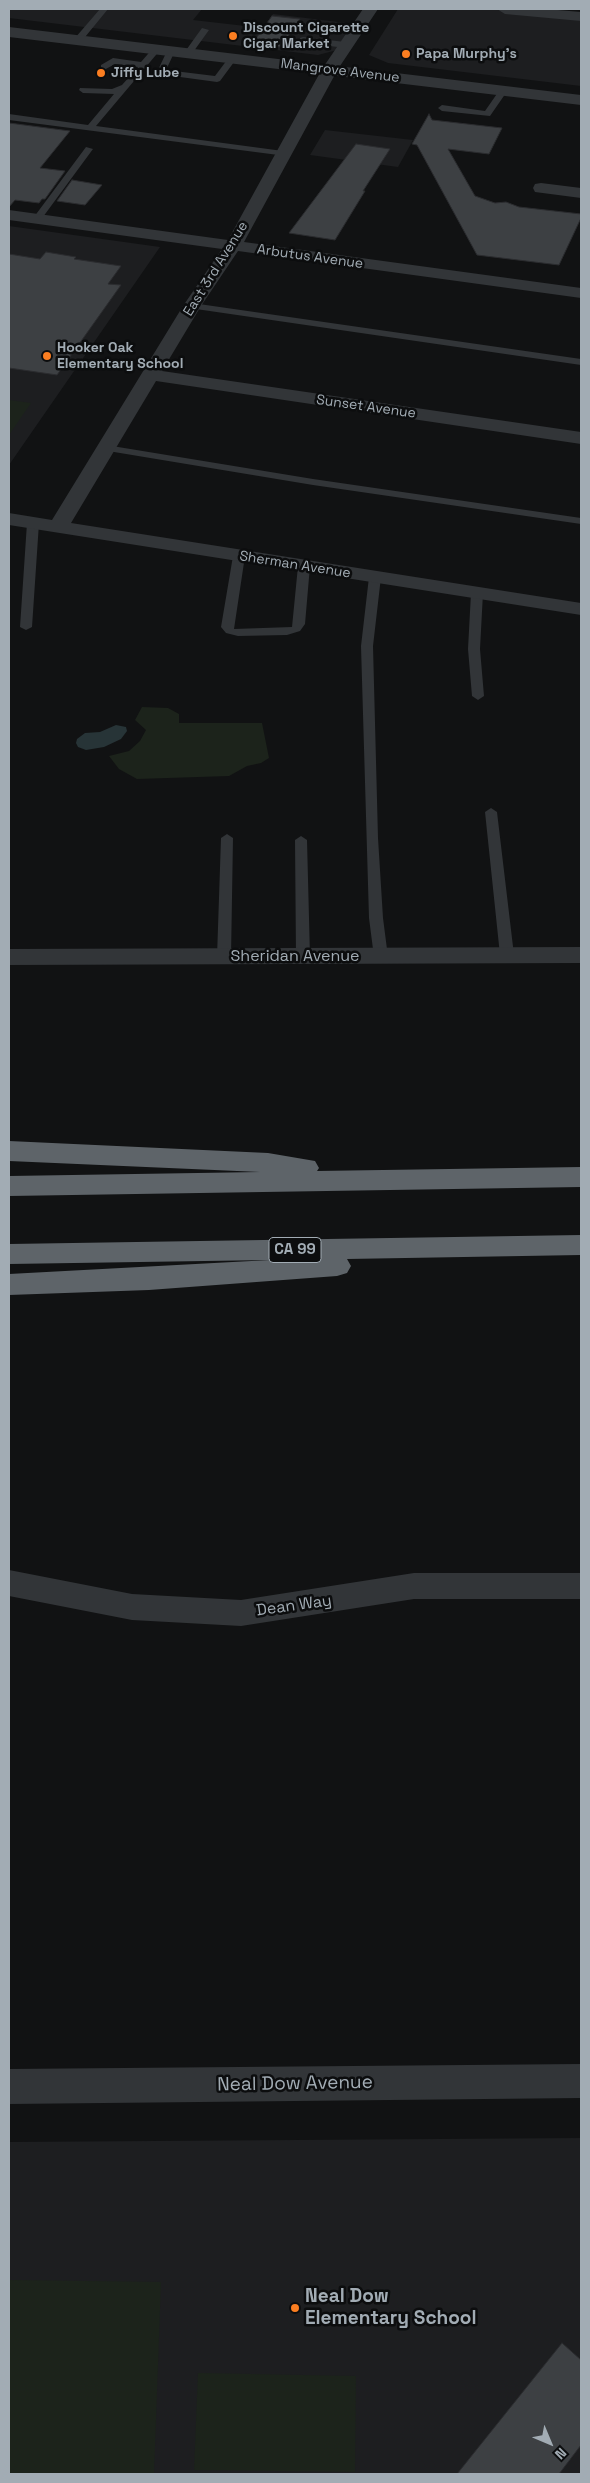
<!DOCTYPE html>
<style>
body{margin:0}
#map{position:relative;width:590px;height:2483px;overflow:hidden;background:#111213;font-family:"Space Grotesk",sans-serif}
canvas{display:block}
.frame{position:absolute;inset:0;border:10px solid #a2acb4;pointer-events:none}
.north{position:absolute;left:525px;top:2418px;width:50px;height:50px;-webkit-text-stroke:4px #0c0d0e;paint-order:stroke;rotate:135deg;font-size:14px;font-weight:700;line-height:20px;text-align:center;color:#a2acb4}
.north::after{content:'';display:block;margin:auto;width:18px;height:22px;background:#a2acb4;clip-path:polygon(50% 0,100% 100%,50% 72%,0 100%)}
</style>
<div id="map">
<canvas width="590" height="2483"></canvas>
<div class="frame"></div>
<div class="north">N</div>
</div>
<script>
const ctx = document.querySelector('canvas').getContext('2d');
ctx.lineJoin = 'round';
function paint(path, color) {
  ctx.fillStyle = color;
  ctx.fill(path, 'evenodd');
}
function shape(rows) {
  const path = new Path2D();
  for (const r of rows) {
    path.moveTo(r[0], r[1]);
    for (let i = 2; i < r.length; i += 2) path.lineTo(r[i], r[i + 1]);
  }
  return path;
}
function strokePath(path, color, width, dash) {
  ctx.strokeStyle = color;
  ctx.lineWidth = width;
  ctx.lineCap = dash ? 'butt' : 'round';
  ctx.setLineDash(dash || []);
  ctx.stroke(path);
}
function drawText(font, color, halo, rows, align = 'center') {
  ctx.font = font + ' "Space Grotesk",sans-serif';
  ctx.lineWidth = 5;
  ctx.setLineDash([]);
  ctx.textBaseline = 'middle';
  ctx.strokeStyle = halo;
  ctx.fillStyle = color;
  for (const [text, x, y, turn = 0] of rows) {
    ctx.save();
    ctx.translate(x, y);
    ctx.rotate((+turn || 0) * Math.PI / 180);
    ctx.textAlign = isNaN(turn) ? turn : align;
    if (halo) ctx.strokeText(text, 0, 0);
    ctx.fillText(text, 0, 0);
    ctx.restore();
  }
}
paint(shape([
 [9,9,202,9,193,20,263,28,273,14,355,24,337,50,318,55,9,18],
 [398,9,492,9,581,19,581,86,388,63,369,55],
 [325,130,413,140,398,167,310,155],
 [9,226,160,247,9,465],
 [581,2138,581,2474,9,2474,9,2142]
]), '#1d1e20');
paint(shape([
 [9,400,31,403,9,435],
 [142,707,168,708,179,714,179,723,262,723,269,758,261,763,247,766,229,776,137,779,119,769,109,756,129,751,140,741,146,730,135,720],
 [9,2280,161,2282,154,2474,9,2474],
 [198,2373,356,2376,355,2472,194,2470]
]), '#1c231b');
paint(shape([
 [116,725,126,727,127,731,121,739,104,747,86,750,78,747,76,743,77,739,85,733,100,732]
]), '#273437');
const building = shape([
 [272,16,300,19,281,47,252,44,272,16],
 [429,114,432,120,502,128,489,154,448,149,475,196,495,203,506,202,519,207,581,214,581,218,559,265,477,255,417,145,412,144,429,114],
 [9,123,70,131,40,168,65,171,45,199,42,199,39,203,15,200,9,207,9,123],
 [356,144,390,149,363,191,365,191,335,240,289,233,356,144],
 [72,180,102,185,85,205,57,201,72,180],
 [46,252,76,257,74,259,121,266,108,284,121,285,57,375,9,368,9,254,40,259,46,252],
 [562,2343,581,2360,581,2445,559,2474,457,2474,562,2343]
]);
paint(building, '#3d4043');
strokePath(building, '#2b2c2f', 1);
paint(shape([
 [100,9,108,9,81,42,75,42,75,38,100,9],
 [202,28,209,30,191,55,185,55,184,53,202,28],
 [303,37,345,42,349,45,345,48,300,42,300,38,303,37],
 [154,47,161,49,96,126,283,151,288,154,286,156,9,120,9,114,88,125,114,94,83,93,79,90,80,88,112,89,122,85,138,67,115,64,104,70,101,69,101,65,113,58,141,62,154,47],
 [171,48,175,51,166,70,215,76,230,56,237,58,220,81,217,82,158,74,157,72,167,51,171,48],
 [504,87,508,90,490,116,442,111,438,108,442,105,485,111,501,88,504,87],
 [86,147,93,149,40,221,34,221,34,217,86,147],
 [192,303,581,359,581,365,189,308,189,304,192,303],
 [106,445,313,479,581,518,581,524,313,485,102,450,102,446,106,445],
 [33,520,39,523,32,627,26,630,20,627,27,523,33,520],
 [239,553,245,556,234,629,292,627,298,566,304,563,310,566,305,624,300,631,287,635,238,636,226,633,221,627,233,556,239,553],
 [375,574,381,577,373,646,378,838,383,918,388,957,381,961,374,957,369,918,361,646,369,577,375,574],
 [477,590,483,593,480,649,484,696,478,700,472,696,468,649,471,593,477,590],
 [491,808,497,812,514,955,507,959,500,955,485,812,491,808],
 [227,834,233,838,231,957,224,961,217,957,221,838,227,834],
 [301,836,307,840,310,957,303,961,296,957,295,840,301,836]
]), '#323538');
paint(shape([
 [363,9,378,9,338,69,244,242,581,288,581,298,238,251,201,306,162,371,581,432,581,444,156,381,71,523,581,603,581,615,9,525,9,513,52,520,183,306,222,249,9,220,9,210,228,240,322,69,363,9],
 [497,9,546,9,581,12,581,21,505,14,497,9],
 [541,183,581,188,581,198,535,192,533,188,535,184,541,183],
 [581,947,581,963,9,965,9,949,581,947],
 [9,1570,132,1594,241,1600,414,1573,581,1573,581,1599,414,1599,241,1626,132,1620,9,1596,9,1570],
 [581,2064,581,2098,9,2104,9,2069,581,2064]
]), '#323538');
paint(shape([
 [9,27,581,95,581,105,9,37,9,27]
]), '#323538');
paint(shape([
 [9,1141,268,1153,315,1161,319,1168,317,1171,581,1167,581,1187,9,1196,9,1176,260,1172,9,1161,9,1141],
 [581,1235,581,1255,347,1259,351,1266,347,1273,337,1276,149,1290,9,1295,9,1274,270,1260,9,1264,9,1244,581,1235]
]), '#5e6469');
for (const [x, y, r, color] of [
 [233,36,5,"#fb7e21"],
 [406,54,5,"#fb7e21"],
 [101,73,5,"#fb7e21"],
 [47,356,5,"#fb7e21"],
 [295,2308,5,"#fb7e21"]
]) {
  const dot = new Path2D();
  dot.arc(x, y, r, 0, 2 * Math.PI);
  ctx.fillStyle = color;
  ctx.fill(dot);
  strokePath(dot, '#0c0d0e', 2);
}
drawText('bold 14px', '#a2acb4', '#0c0d0e', [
 ["Discount Cigarette",243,28],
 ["Cigar Market",243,44],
 ["Papa Murphy's",416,54],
 ["Jiffy Lube",111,73],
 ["Hooker Oak",57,348],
 ["Elementary School",57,364]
], 'left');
drawText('14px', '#a2acb4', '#0c0d0e', [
 ["Mangrove Avenue",340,71,7],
 ["Arbutus Avenue",310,257,8],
 ["East 3rd Avenue",216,269,-58],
 ["Sunset Avenue",366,407,8],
 ["Sherman Avenue",295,565,9]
]);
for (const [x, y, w] of [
 [295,1250,52]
]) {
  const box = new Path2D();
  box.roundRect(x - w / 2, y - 12.5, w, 25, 4);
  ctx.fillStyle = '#0c0d0e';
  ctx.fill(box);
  strokePath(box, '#a2acb4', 1);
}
drawText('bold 15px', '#a2acb4', null, [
 ["CA 99",295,1250]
]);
drawText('16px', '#a2acb4', '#0c0d0e', [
 ["Sheridan Avenue",295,957],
 ["Dean Way",294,1606,-8]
]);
drawText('19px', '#a2acb4', '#0c0d0e', [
 ["Neal Dow Avenue",295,2084,-1]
]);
drawText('bold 19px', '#a2acb4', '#0c0d0e', [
 ["Neal Dow",305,2297],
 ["Elementary School",305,2319]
], 'left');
</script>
